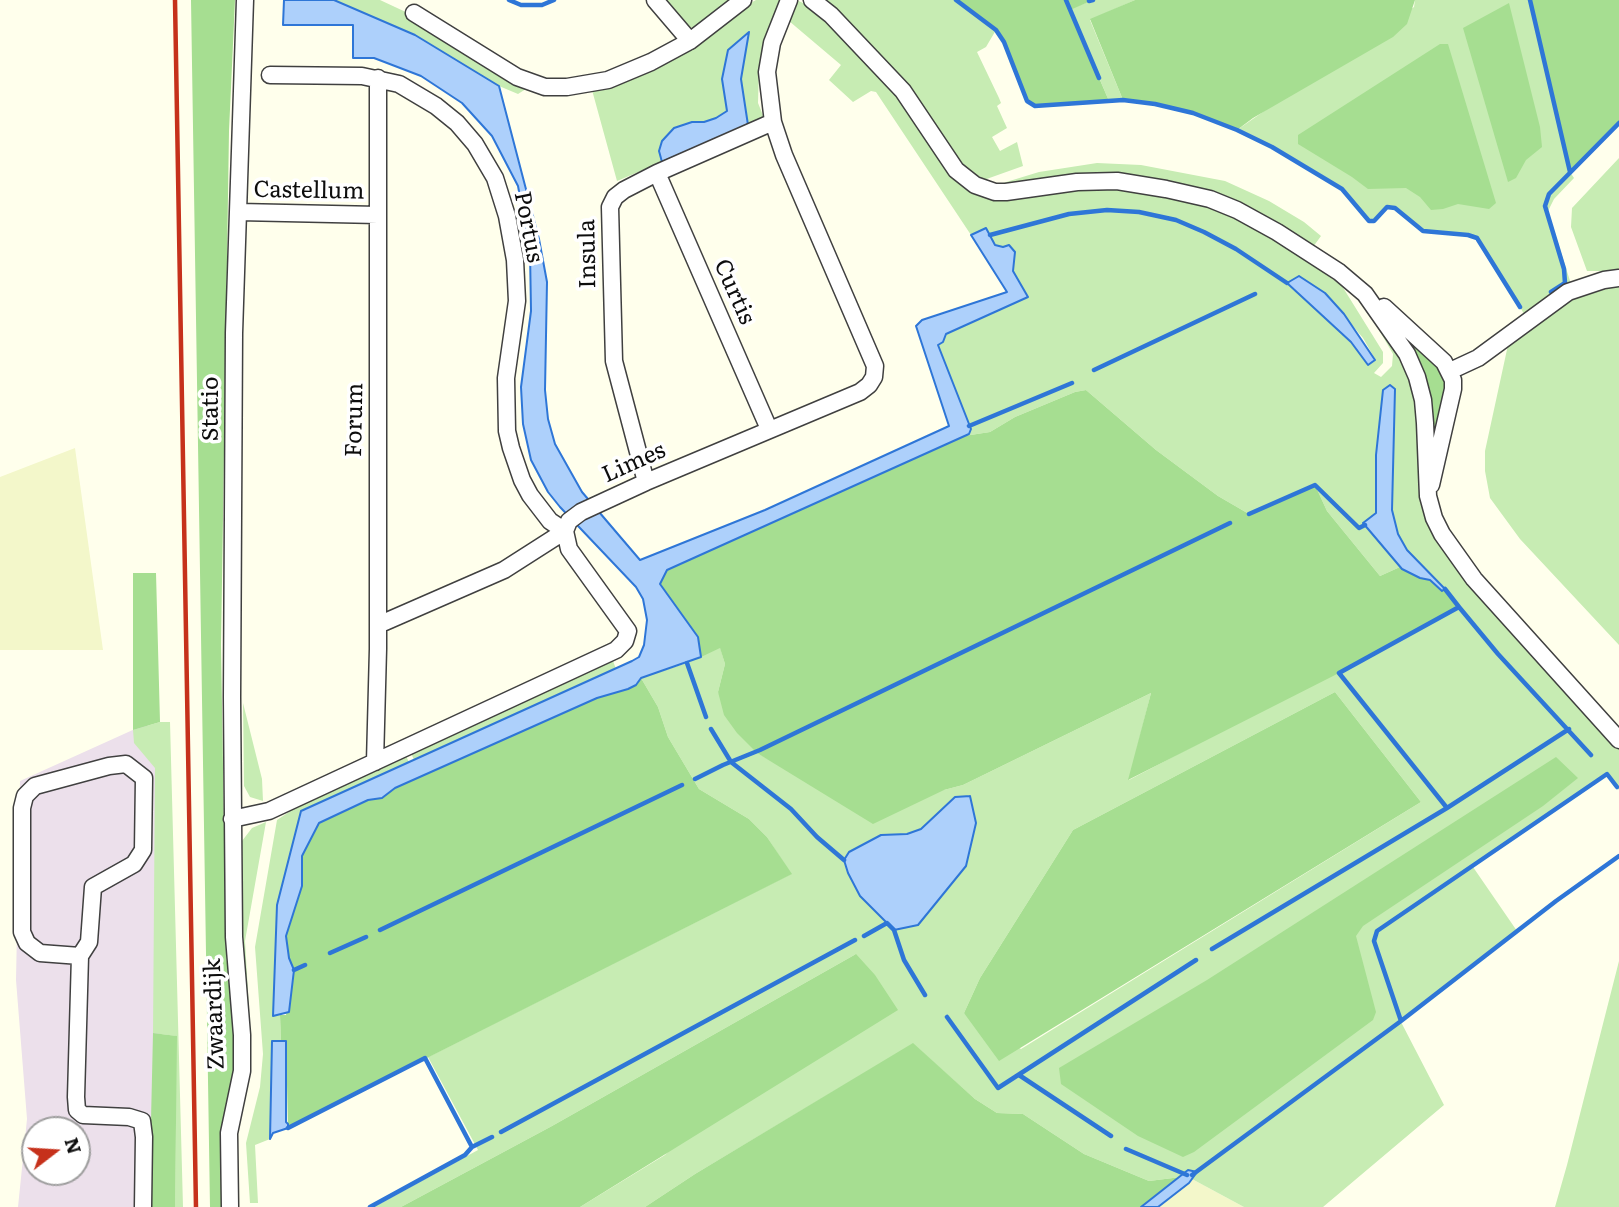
<!DOCTYPE html>
<style>
body{margin:0}
#map{position:relative;width:1619px;height:1207px;overflow:hidden;background:#ffffec;font-family:Literata,serif}
canvas{display:block}
.north{position:absolute;left:21px;top:1116px;width:70px;height:70px;box-sizing:border-box;background:#fff;border:2px solid #9e9e9e;border-radius:50%;rotate:73deg;font-size:19px;font-weight:700;line-height:28px;text-align:center;color:#0d0d0d}
.north::after{content:'';display:block;margin:auto;width:24px;height:32px;background:#c6311b;clip-path:polygon(50% 0,100% 100%,50% 72%,0 100%)}
</style>
<div id="map">
<canvas width="1619" height="1207"></canvas>
<div class="north">N</div>
</div>
<script>
const ctx = document.querySelector('canvas').getContext('2d');
ctx.lineJoin = 'round';
function paint(path, color) {
  ctx.fillStyle = color;
  ctx.fill(path, 'evenodd');
}
function shape(rows) {
  const path = new Path2D();
  for (const r of rows) {
    path.moveTo(r[0], r[1]);
    for (let i = 2; i < r.length; i += 2) path.lineTo(r[i], r[i + 1]);
  }
  return path;
}
function strokePath(path, color, width, dash) {
  ctx.strokeStyle = color;
  ctx.lineWidth = width;
  ctx.lineCap = dash ? 'butt' : 'round';
  ctx.setLineDash(dash || []);
  ctx.stroke(path);
}
function drawText(font, color, halo, rows, align = 'center') {
  ctx.font = font + ' Literata,serif';
  ctx.lineWidth = 7;
  ctx.setLineDash([]);
  ctx.textBaseline = 'middle';
  ctx.strokeStyle = halo;
  ctx.fillStyle = color;
  for (const [text, x, y, turn = 0] of rows) {
    ctx.save();
    ctx.translate(x, y);
    ctx.rotate((+turn || 0) * Math.PI / 180);
    ctx.textAlign = isNaN(turn) ? turn : align;
    if (halo) ctx.strokeText(text, 0, 0);
    ctx.fillText(text, 0, 0);
    ctx.restore();
  }
}
paint(shape([
 [146,724,166,740,159,1207,18,1207,27,1119,16,980,20,781],
 [35,1130,77,1130,77,1172,35,1172]
]), '#ece0eb');
paint(shape([
 [75,448,103,650,0,650,0,477],
 [1192,1179,1244,1207,1158,1207]
]), '#f3f7ca');
paint(shape([
 [334,0,380,0,410,14,529,87,518,94,499,86,415,35],
 [665,0,737,0,698,27,686,28],
 [756,0,780,0,759,66,758,103,764,118,748,125,744,109,741,79,749,33,728,50,723,79,727,111,717,118,704,122,692,122,659,151,662,162,617,181,592,90],
 [796,0,815,8,876,70,966,188,974,193,986,197,1095,187,1149,190,1226,211,1275,237,1342,286,1383,352,1383,363,1374,373,1381,377,1392,366,1393,354,1361,299,1402,357,1418,404,1424,506,1619,746,1619,790,1606,774,1473,867,1517,931,1401,1022,1444,1105,1323,1207,1244,1207,1192,1179,1197,1173,1188,1170,1181,1177,1149,1181,1084,1154,1023,1114,997,1113,975,1099,913,1044,695,1174,645,1207,580,1207,665,1155,856,954,552,1126,401,1207,374,1207,478,1150,428,1057,791,874,767,837,749,819,699,789,668,737,658,707,641,678,687,663,720,647,725,664,718,692,757,753,781,766,944,790,963,785,1151,693,1129,780,1458,607,1407,550,1398,534,1392,510,1383,390,1376,455,1376,514,1364,523,1400,567,1380,576,1327,511,1315,485,1249,514,1218,496,1156,450,1086,390,1075,392,1015,417,990,432,964,436,969,433,971,429,938,345,946,334,1028,297,1013,271,1014,252,995,245,986,229,971,235,876,92,871,91,853,102,829,80,841,65,789,21],
 [1287,283,1325,293,1363,338,1375,359,1368,365,1351,342],
 [1335,692,1421,802,1021,1049,964,1013,980,978,1073,830],
 [954,797,894,930,860,896,848,873,849,852,881,835,907,834,921,829],
 [825,0,956,0,989,22,996,30,986,47,977,52,999,98,1001,103,997,106,1007,128,992,137,1000,151,1017,142,1023,166,981,181,961,165,849,24],
 [1093,0,1135,0,1090,20,1123,100,1109,101,1070,9],
 [1415,0,1530,0,1570,172,1574,178,1554,199,1548,211,1571,284,1526,317,1477,238,1468,235,1423,231,1395,208,1387,207,1374,221,1369,221,1342,189,1272,147,1237,130,1414,7],
 [1619,158,1619,271,1587,271,1571,227,1572,208],
 [1097,163,1141,165,1225,181,1269,201,1304,222,1321,236,1313,247,1188,186,1139,176,1114,176,1004,185,1003,183,1039,172],
 [1619,285,1619,645,1520,539,1490,498,1485,471,1485,451,1508,345,1564,302],
 [613,661,616,669,414,760,411,753],
 [243,703,262,779,263,801,250,797,244,786],
 [160,722,170,722,183,1207,175,1207,176,1036,153,1033,155,768,134,743,133,730],
 [406,756,409,762,301,811,274,1016,280,1015,281,1041,272,1042,270,1139,255,1145,258,1203,250,1203,246,1143,260,1087,263,1054,255,947,277,820,301,804],
 [266,822,245,941,250,1026,246,1027,239,931,242,841,252,828],
 [1619,961,1619,1207,1555,1207,1567,1165]
]), '#c7ecb3');
paint(shape([
 [191,0,235,0,229,131,221,645,226,953,236,1062,232,1089,221,1131,223,1207,210,1207],
 [956,0,1093,0,1070,10,1109,101,1035,106,1027,101,1004,42,996,30],
 [1135,0,1415,0,1407,24,1393,37,1253,118,1237,130,1193,113,1155,104,1123,100,1090,19],
 [1530,0,1619,0,1619,123,1570,172],
 [1509,3,1540,127,1542,147,1526,160,1516,178,1508,182,1463,28],
 [1440,44,1448,44,1496,203,1489,209,1458,204,1443,209,1431,210,1420,197,1406,188,1368,189,1352,177,1298,144,1298,135],
 [1381,314,1436,362,1448,381,1429,474,1427,399],
 [1086,390,1156,450,1218,496,1249,514,1315,485,1327,511,1380,576,1400,567,1420,578,1430,580,1442,591,1445,589,1459,607,1339,673,1128,780,1151,693,963,785,944,790,873,824,757,753,737,733,724,715,718,692,725,664,720,648,701,657,698,637,660,584,667,570,964,436,990,432,1015,417,1075,392],
 [133,573,156,573,160,722,133,730],
 [641,678,658,707,668,737,699,789,749,819,767,837,792,874,288,1128,286,1041,281,1041,280,1015,286,1015,294,971,289,958,286,936,303,875,302,856,319,822,368,800,382,798,395,788,597,698,628,689,636,685],
 [1335,692,1421,802,999,1061,964,1013,980,978,1073,830],
 [1556,757,1578,778,1543,806,1363,926,1356,936,1376,1012,1373,1020,1194,1152,1183,1157,1138,1136,1061,1084,1059,1068,1207,980],
 [856,954,875,975,898,1010,580,1207,401,1207,552,1126],
 [153,1033,177,1036,175,1207,149,1207],
 [913,1043,975,1099,997,1113,1023,1114,1084,1154,1149,1181,1181,1177,1141,1207,645,1207,695,1174]
]), '#a6de91');
const water = shape([
 [284,0,334,0,415,35,499,86,539,239,547,282,545,390,548,419,555,444,582,492,640,560,765,510,949,426,916,326,922,320,1007,292,971,235,986,228,995,245,1003,247,1009,245,1015,252,1013,271,1028,297,946,334,943,342,938,345,971,429,969,434,667,570,660,584,698,637,701,657,641,678,636,685,628,689,597,698,395,788,382,798,368,800,319,823,302,856,302,886,286,936,289,958,294,970,289,1012,273,1016,277,905,301,811,632,661,639,657,644,645,647,620,643,599,636,587,560,507,548,492,531,460,523,424,521,387,531,311,530,252,518,186,492,136,462,103,421,76,374,58,353,58,353,25,283,25,284,0],
 [749,32,741,79,748,125,662,162,659,151,662,141,674,128,692,122,704,122,716,118,727,111,722,79,728,50,749,32],
 [1299,276,1325,293,1344,314,1375,360,1368,365,1351,342,1287,283,1299,276],
 [1390,385,1395,389,1392,510,1398,534,1407,550,1445,589,1442,591,1430,580,1420,578,1402,569,1363,523,1376,513,1376,455,1383,390,1390,385],
 [970,796,976,823,966,866,918,925,894,930,860,896,848,873,844,860,849,852,881,835,907,834,921,829,955,797,970,796],
 [272,1041,286,1041,286,1122,288,1124,288,1128,273,1133,270,1139,272,1041],
 [1188,1170,1197,1172,1189,1183,1158,1207,1141,1207,1188,1170]
]);
paint(water, '#add0fb');
strokePath(water, '#2e76d7', 2);
strokePath(shape([
 [509,0,521,5,542,5,554,0],
 [956,0,996,30,1004,42,1027,101,1035,106,1123,100,1155,104,1193,113,1237,130,1272,147,1342,189,1369,221,1374,221,1387,207,1395,208,1423,231,1468,235,1477,238,1520,307],
 [1066,0,1099,78],
 [1530,0,1570,172],
 [1089,1,1093,0],
 [990,235,1069,214,1107,210,1139,212,1176,220,1204,232,1236,249,1287,283],
 [1551,292,1565,283,1564,269,1545,206,1549,194,1619,123],
 [1094,370,1255,294],
 [969,426,1072,383],
 [1249,514,1315,485,1359,528,1365,525],
 [1445,589,1459,607],
 [687,663,706,717],
 [711,729,731,762,791,809,817,837,844,860],
 [695,779,723,765,760,750,1230,523],
 [1447,808,1339,673,1459,607,1498,654,1591,755],
 [380,930,682,785],
 [864,936,887,923,894,930,904,960,925,995],
 [1212,949,1447,808,1569,729],
 [330,953,366,937],
 [294,970,305,965],
 [947,1017,998,1088,1196,960],
 [1401,1021,1556,901,1619,856],
 [1019,1075,1111,1136],
 [288,1128,425,1058,472,1147,492,1137],
 [501,1132,855,940],
 [1126,1149,1187,1175],
 [1192,1175,1401,1021,1374,941,1377,931,1607,774,1617,787],
 [370,1207,465,1155,472,1147]
]), '#2e76d7', 4.5);
const minor = shape([
 [655,0,690,41],
 [812,0,831,15,903,91,956,170,975,185,995,192,1006,192,1077,182,1117,181,1166,189,1210,199,1237,210,1277,232,1339,272,1365,294,1407,354,1417,377,1423,400,1425,423,1428,496,1434,518,1442,534,1474,579,1619,740],
 [414,13,517,77,545,87,567,87,608,80,651,62,690,41,743,0],
 [270,75,362,76,399,84,436,106,457,123,475,144,495,178,507,216,515,260,517,301,506,378,507,431,511,448,522,480,530,495,550,521,565,531],
 [657,173,769,429],
 [239,212,378,215],
 [1384,307,1444,362,1453,380,1453,389,1431,485],
 [1450,371,1478,358,1568,292,1604,280,1619,278],
 [646,482,614,361,610,207,615,197,624,190,657,173,773,122],
 [378,625,504,570,565,531],
 [375,762,378,649,378,78],
 [232,819,269,811,616,650,625,641,628,631,569,549,565,531,569,521,581,512,646,482,860,392,869,385,874,377,875,366,784,155,773,122,767,72,772,43,789,0],
 [80,956,40,953,27,943,22,932,22,808,25,796,35,786,109,766,126,764,144,778,143,850,134,864,93,887,89,942,80,956,76,1097,77,1110,83,1115,129,1117,142,1121,144,1137,143,1207],
 [230,1207,229,1133,242,1071,242,1035,234,937,232,697,234,333,245,0]
]);
strokePath(minor, '#404040', 19);
strokePath(minor, '#fff', 16);
strokePath(shape([
 [175,0,196,1207]
]), '#c6311b', 4.5);
drawText('23px', '#0d0d0d', '#fff', [
 ["Castellum",309,191,1],
 ["Portus",528,227,79],
 ["Insula",588,254,-91],
 ["Curtis",734,292,66],
 ["Statio",211,409,-90],
 ["Forum",355,420,-89],
 ["Limes",634,463,-24],
 ["Zwaardijk",215,1014,-92]
]);
</script>
